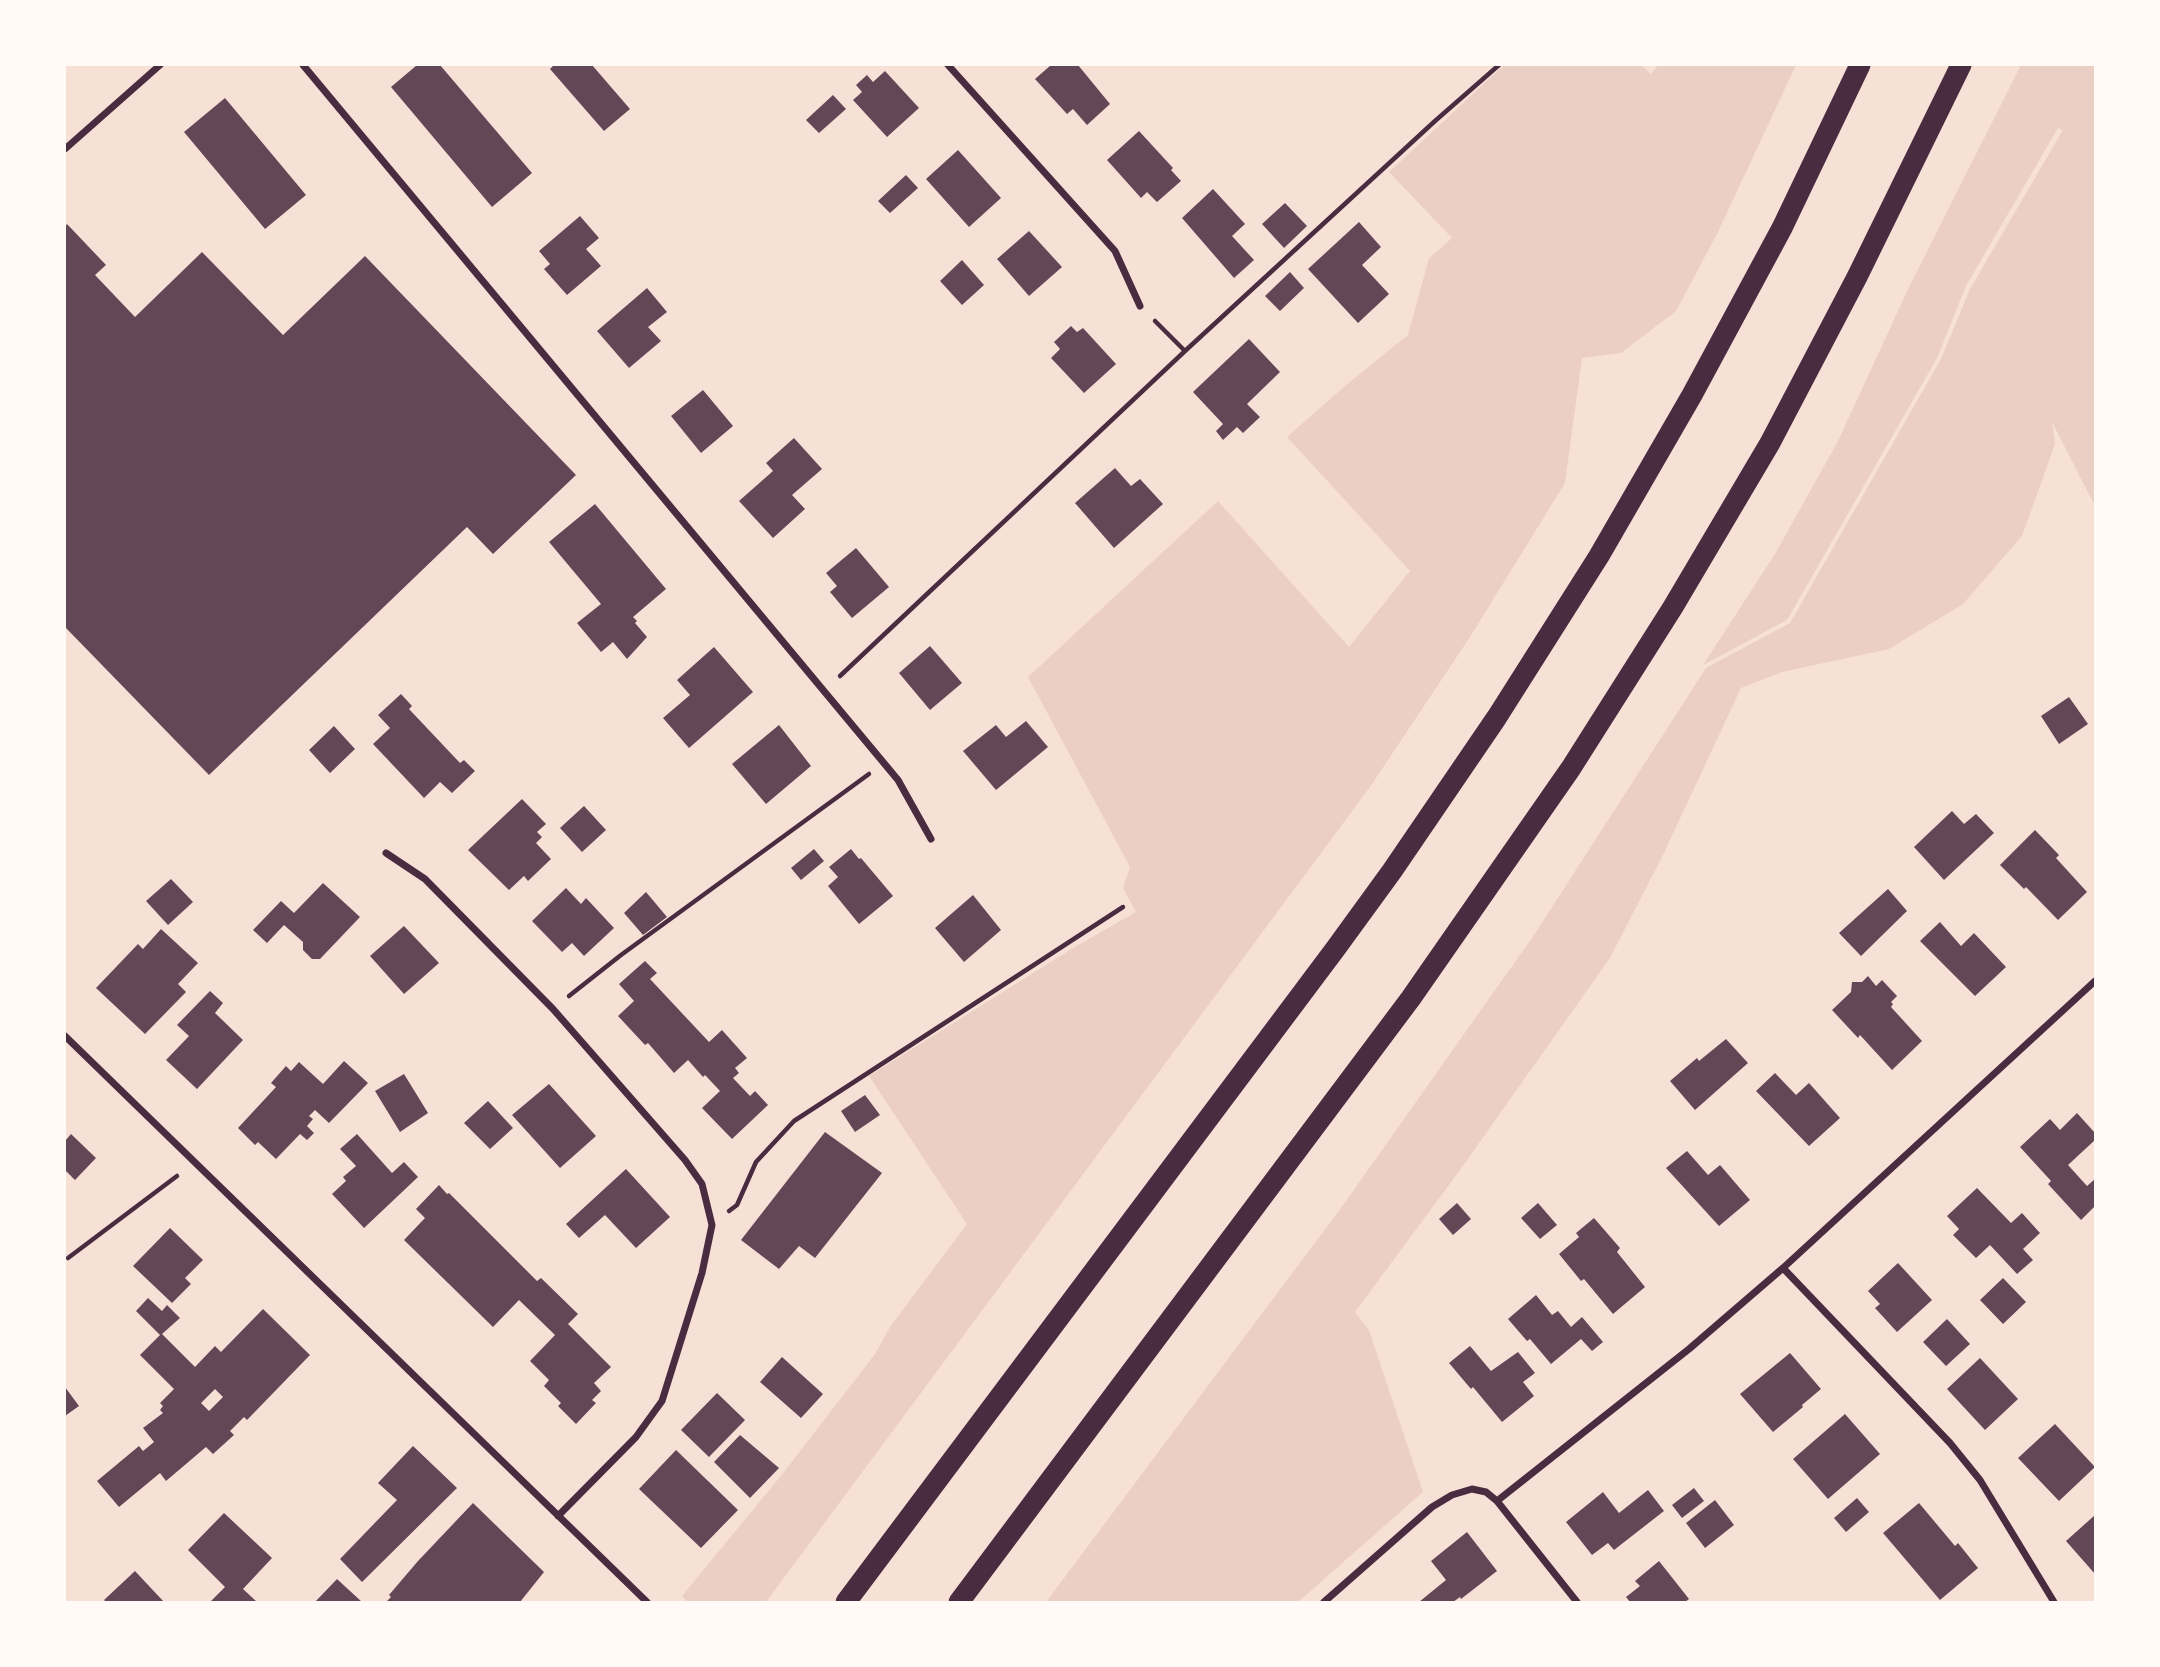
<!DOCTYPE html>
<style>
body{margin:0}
#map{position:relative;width:2160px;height:1667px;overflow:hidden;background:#f7e1d7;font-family:"Fira Sans",sans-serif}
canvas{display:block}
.frame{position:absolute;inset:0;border:66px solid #fffaf5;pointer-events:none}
</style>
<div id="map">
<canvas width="2160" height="1667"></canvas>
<div class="frame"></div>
</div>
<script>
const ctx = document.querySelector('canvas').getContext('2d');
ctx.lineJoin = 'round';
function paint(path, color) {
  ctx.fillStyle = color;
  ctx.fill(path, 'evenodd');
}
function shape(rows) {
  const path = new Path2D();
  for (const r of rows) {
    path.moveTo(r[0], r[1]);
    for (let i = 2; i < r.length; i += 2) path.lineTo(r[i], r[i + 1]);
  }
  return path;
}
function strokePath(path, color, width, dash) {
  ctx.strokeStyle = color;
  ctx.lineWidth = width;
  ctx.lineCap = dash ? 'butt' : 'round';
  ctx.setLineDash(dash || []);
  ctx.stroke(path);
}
paint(shape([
 [1504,65,1642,65,1651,74,1658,65,1796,65,1717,234,1676,311,1621,353,1582,358,1565,483,1470,637,1370,787,766,1602,688,1602,682,1596,784,1472,875,1354,890,1327,967,1224,869,1076,1073,948,1136,912,1123,888,1130,867,1028,677,1218,501,1349,647,1410,571,1287,437,1346,385,1408,335,1429,258,1452,238,1389,172],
 [2021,65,2095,65,2095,506,2052,422,2055,444,2022,536,1963,604,1889,649,1782,672,1741,688,1662,857,1610,958,1460,1170,1355,1312,1369,1330,1423,1492,1298,1602,1046,1602,1341,1208,1534,935,1706,668,1790,623,1941,359,1970,289,2063,130,2058,128,1966,286,1937,358,1787,620,1703,665,1775,554,1837,443,1910,285]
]), '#ebcfc5');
paint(shape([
 [417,65,440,65,532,173,492,207,391,87],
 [554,65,592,65,630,109,604,131,550,69],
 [1051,65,1078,65,1110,104,1087,125,1073,109,1067,114,1035,79],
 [885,71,919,108,887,137,853,100,862,92,856,85,867,75,873,82],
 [833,95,846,109,819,133,806,120],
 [225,98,306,195,265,229,184,132],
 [1139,131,1173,168,1171,170,1181,181,1157,202,1147,192,1141,198,1107,160],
 [958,150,1001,198,969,227,926,179],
 [906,175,918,188,890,213,878,201],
 [1213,189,1245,224,1232,236,1254,260,1234,278,1182,218],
 [1285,203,1307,226,1284,248,1262,224],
 [580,216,599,238,586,249,601,266,567,295,544,269,550,264,539,251],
 [1359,222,1381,247,1362,265,1389,294,1358,323,1308,269],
 [67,224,106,265,95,275,135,317,202,252,283,335,365,256,576,475,493,554,467,527,209,775,65,627,65,227],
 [1029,231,1062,267,1029,296,997,259],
 [962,260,984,285,962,305,940,281],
 [1290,272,1304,288,1280,311,1265,296],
 [647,288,667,312,648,327,661,341,629,368,597,331],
 [1071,326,1077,332,1083,328,1116,364,1084,393,1051,358,1060,349,1054,342],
 [1249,339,1280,372,1247,404,1260,417,1243,433,1237,427,1223,440,1216,431,1223,424,1193,392],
 [703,390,733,426,701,453,671,416],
 [794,438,822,469,792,495,805,509,773,538,739,501,773,471,766,463],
 [1115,468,1131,486,1140,479,1163,504,1114,548,1075,503],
 [595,504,666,589,633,617,637,621,635,623,647,637,627,659,613,642,601,652,577,623,601,604,549,542],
 [856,548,889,587,852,618,830,592,837,586,826,573],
 [930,646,962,683,930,710,899,673],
 [714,647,753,692,689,748,663,718,690,695,677,680],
 [401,694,412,706,409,709,460,763,464,760,475,771,452,793,440,782,424,798,373,744,390,728,378,715],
 [2069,697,2088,724,2059,744,2041,716],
 [1026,721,1048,747,996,790,963,751,996,725,1006,737],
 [779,725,811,766,766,804,732,764],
 [334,726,355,749,330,773,309,750],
 [522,799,546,824,537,832,542,837,536,843,551,859,528,881,524,876,509,890,468,850],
 [584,806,606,830,582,852,560,828],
 [1952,811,1964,824,1976,814,1994,833,1944,880,1914,847],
 [2035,830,2059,855,2056,858,2087,892,2058,920,2026,887,2024,889,2000,865],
 [814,849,824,861,801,880,791,868],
 [851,849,859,859,861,858,893,896,859,924,828,886,838,877,829,867],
 [171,879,193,902,168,925,146,901],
 [323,883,360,917,320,959,312,959,303,950,303,942,284,925,267,943,253,930,281,901,294,913],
 [566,888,581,904,586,898,614,928,584,956,572,943,562,952,532,921],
 [1888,889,1907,911,1861,956,1839,933],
 [646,892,667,917,643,935,624,913],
 [973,895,1001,930,964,962,935,928],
 [1940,922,1961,946,1974,933,2006,967,1975,996,1920,941],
 [404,926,439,963,404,994,370,956],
 [161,929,198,963,178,984,186,992,145,1034,96,988,138,944,143,949],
 [645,961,657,973,650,979,709,1042,722,1030,747,1058,735,1068,739,1073,733,1078,750,1096,755,1091,768,1105,732,1139,702,1108,720,1091,705,1075,703,1077,688,1060,674,1073,648,1043,645,1045,618,1016,634,1001,619,984],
 [1868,976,1876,986,1882,980,1897,996,1891,1002,1893,1004,1891,1007,1922,1041,1892,1070,1860,1035,1858,1038,1832,1010,1851,992,1852,982,1862,982],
 [210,991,223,1003,215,1013,243,1040,197,1089,166,1060,189,1036,177,1025],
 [1726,1039,1748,1063,1695,1110,1670,1081,1697,1058,1699,1061],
 [344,1061,368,1083,329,1123,315,1110,309,1116,313,1119,307,1126,314,1133,307,1140,300,1134,276,1159,258,1142,255,1145,238,1128,276,1087,271,1083,286,1066,291,1071,299,1062,323,1084],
 [1775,1073,1796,1095,1809,1083,1840,1118,1809,1146,1756,1091],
 [404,1074,428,1113,400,1132,375,1091],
 [549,1084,596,1136,560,1168,512,1115],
 [865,1095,880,1115,855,1132,841,1111],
 [488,1101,513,1128,490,1149,464,1123],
 [2077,1113,2095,1133,2095,1140,2068,1165,2087,1186,2095,1179,2095,1206,2081,1220,2048,1184,2051,1181,2020,1147,2050,1119,2060,1130],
 [825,1132,882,1173,815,1258,799,1246,779,1269,741,1240],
 [71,1134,96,1158,75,1180,65,1170,65,1141],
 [357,1134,392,1173,404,1162,418,1177,364,1228,332,1194,346,1181,343,1177,356,1166,340,1149],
 [1687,1151,1708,1175,1720,1165,1750,1200,1719,1226,1666,1168],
 [626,1169,670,1217,636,1248,605,1215,579,1238,566,1224],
 [439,1185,447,1194,449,1193,537,1281,541,1278,578,1314,568,1324,611,1367,594,1383,601,1391,592,1400,596,1403,576,1424,558,1406,561,1403,544,1386,549,1380,530,1361,555,1335,519,1300,493,1327,404,1240,425,1218,416,1209],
 [1977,1188,2011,1223,2022,1213,2040,1233,2023,1249,2033,1260,2017,1274,1990,1245,1976,1258,1953,1235,1959,1229,1947,1216],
 [1457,1203,1471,1219,1453,1235,1439,1219],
 [1538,1203,1557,1225,1540,1239,1521,1218],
 [1594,1218,1620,1248,1617,1252,1645,1287,1613,1314,1584,1279,1581,1281,1559,1254,1579,1237,1576,1233],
 [170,1228,203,1260,185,1278,191,1284,172,1303,133,1266],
 [1898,1263,1932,1300,1897,1332,1875,1308,1880,1304,1868,1291],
 [2003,1278,2026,1302,2003,1324,1980,1300],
 [1536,1295,1552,1315,1558,1311,1571,1327,1582,1317,1603,1342,1592,1351,1581,1339,1551,1364,1530,1339,1527,1341,1508,1319],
 [148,1298,162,1311,167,1305,180,1318,162,1334,195,1367,215,1346,221,1352,263,1309,310,1355,247,1420,244,1417,230,1431,234,1435,213,1454,206,1447,166,1481,160,1473,119,1507,97,1481,139,1446,143,1451,154,1442,143,1428,163,1413,160,1410,163,1406,160,1403,174,1389,140,1355,160,1335,136,1311],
 [215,1389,223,1397,209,1411,201,1403],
 [1947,1319,1970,1344,1946,1366,1923,1342],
 [1470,1346,1491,1371,1518,1352,1535,1373,1523,1382,1534,1396,1502,1422,1473,1387,1471,1389,1449,1363],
 [1790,1353,1821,1389,1802,1405,1803,1407,1773,1432,1740,1394],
 [782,1357,823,1394,801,1418,760,1382],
 [1980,1358,2018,1399,1985,1430,1947,1389],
 [65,1387,79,1406,65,1416],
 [717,1393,745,1420,709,1457,681,1430],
 [1845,1414,1880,1454,1828,1499,1793,1459],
 [2055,1424,2095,1467,2059,1501,2018,1458],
 [740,1435,779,1468,750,1498,714,1462],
 [413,1446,457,1488,362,1582,340,1559,397,1500,378,1483],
 [676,1450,738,1510,701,1548,639,1489],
 [1694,1488,1704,1501,1682,1518,1672,1505],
 [1648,1490,1664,1511,1614,1550,1608,1543,1592,1555,1566,1522,1603,1492,1619,1513],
 [1857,1498,1869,1512,1846,1532,1834,1518],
 [1715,1500,1734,1525,1705,1548,1686,1523],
 [473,1503,544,1572,520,1602,386,1602,391,1597,389,1595,418,1561],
 [1919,1503,1955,1546,1958,1543,1978,1568,1940,1600,1883,1533],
 [224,1513,272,1558,243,1589,257,1602,210,1602,225,1587,188,1550],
 [2095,1515,2095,1574,2066,1541],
 [1467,1532,1497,1571,1461,1599,1460,1597,1453,1602,1419,1602,1446,1580,1431,1561],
 [1659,1561,1689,1599,1685,1602,1630,1602,1626,1597,1640,1586,1635,1581],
 [135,1571,164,1602,106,1602,104,1600],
 [337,1579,362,1602,315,1602]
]), '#644757');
strokePath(shape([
 [1155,321,1185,351],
 [840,676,1185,351,1435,121,1499,65],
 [569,996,621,955,869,774],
 [729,1211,737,1205,756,1162,794,1121,1123,907],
 [68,1258,177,1176]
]), '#4a2c40', 4.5);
strokePath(shape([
 [303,65,898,780,931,839],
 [948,65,1115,251,1140,306],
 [65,149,160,65],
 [386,853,425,879,553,1009,685,1160,702,1184,712,1225,702,1273,662,1401,636,1437,558,1516],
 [65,1036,647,1602],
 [1783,1268,1950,1443,1980,1480,2054,1602],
 [1497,1501,1689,1349,1783,1268,2095,981],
 [1324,1602,1432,1507,1452,1495,1472,1489,1486,1492,1497,1501,1577,1602]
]), '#4a2c40', 7);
strokePath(shape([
 [846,1602,1336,948,1392,871,1497,717,1599,556,1692,395,1782,228,1860,65],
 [959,1602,1411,998,1571,768,1673,607,1770,443,1857,277,1961,65]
]), '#4a2c40', 21);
</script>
